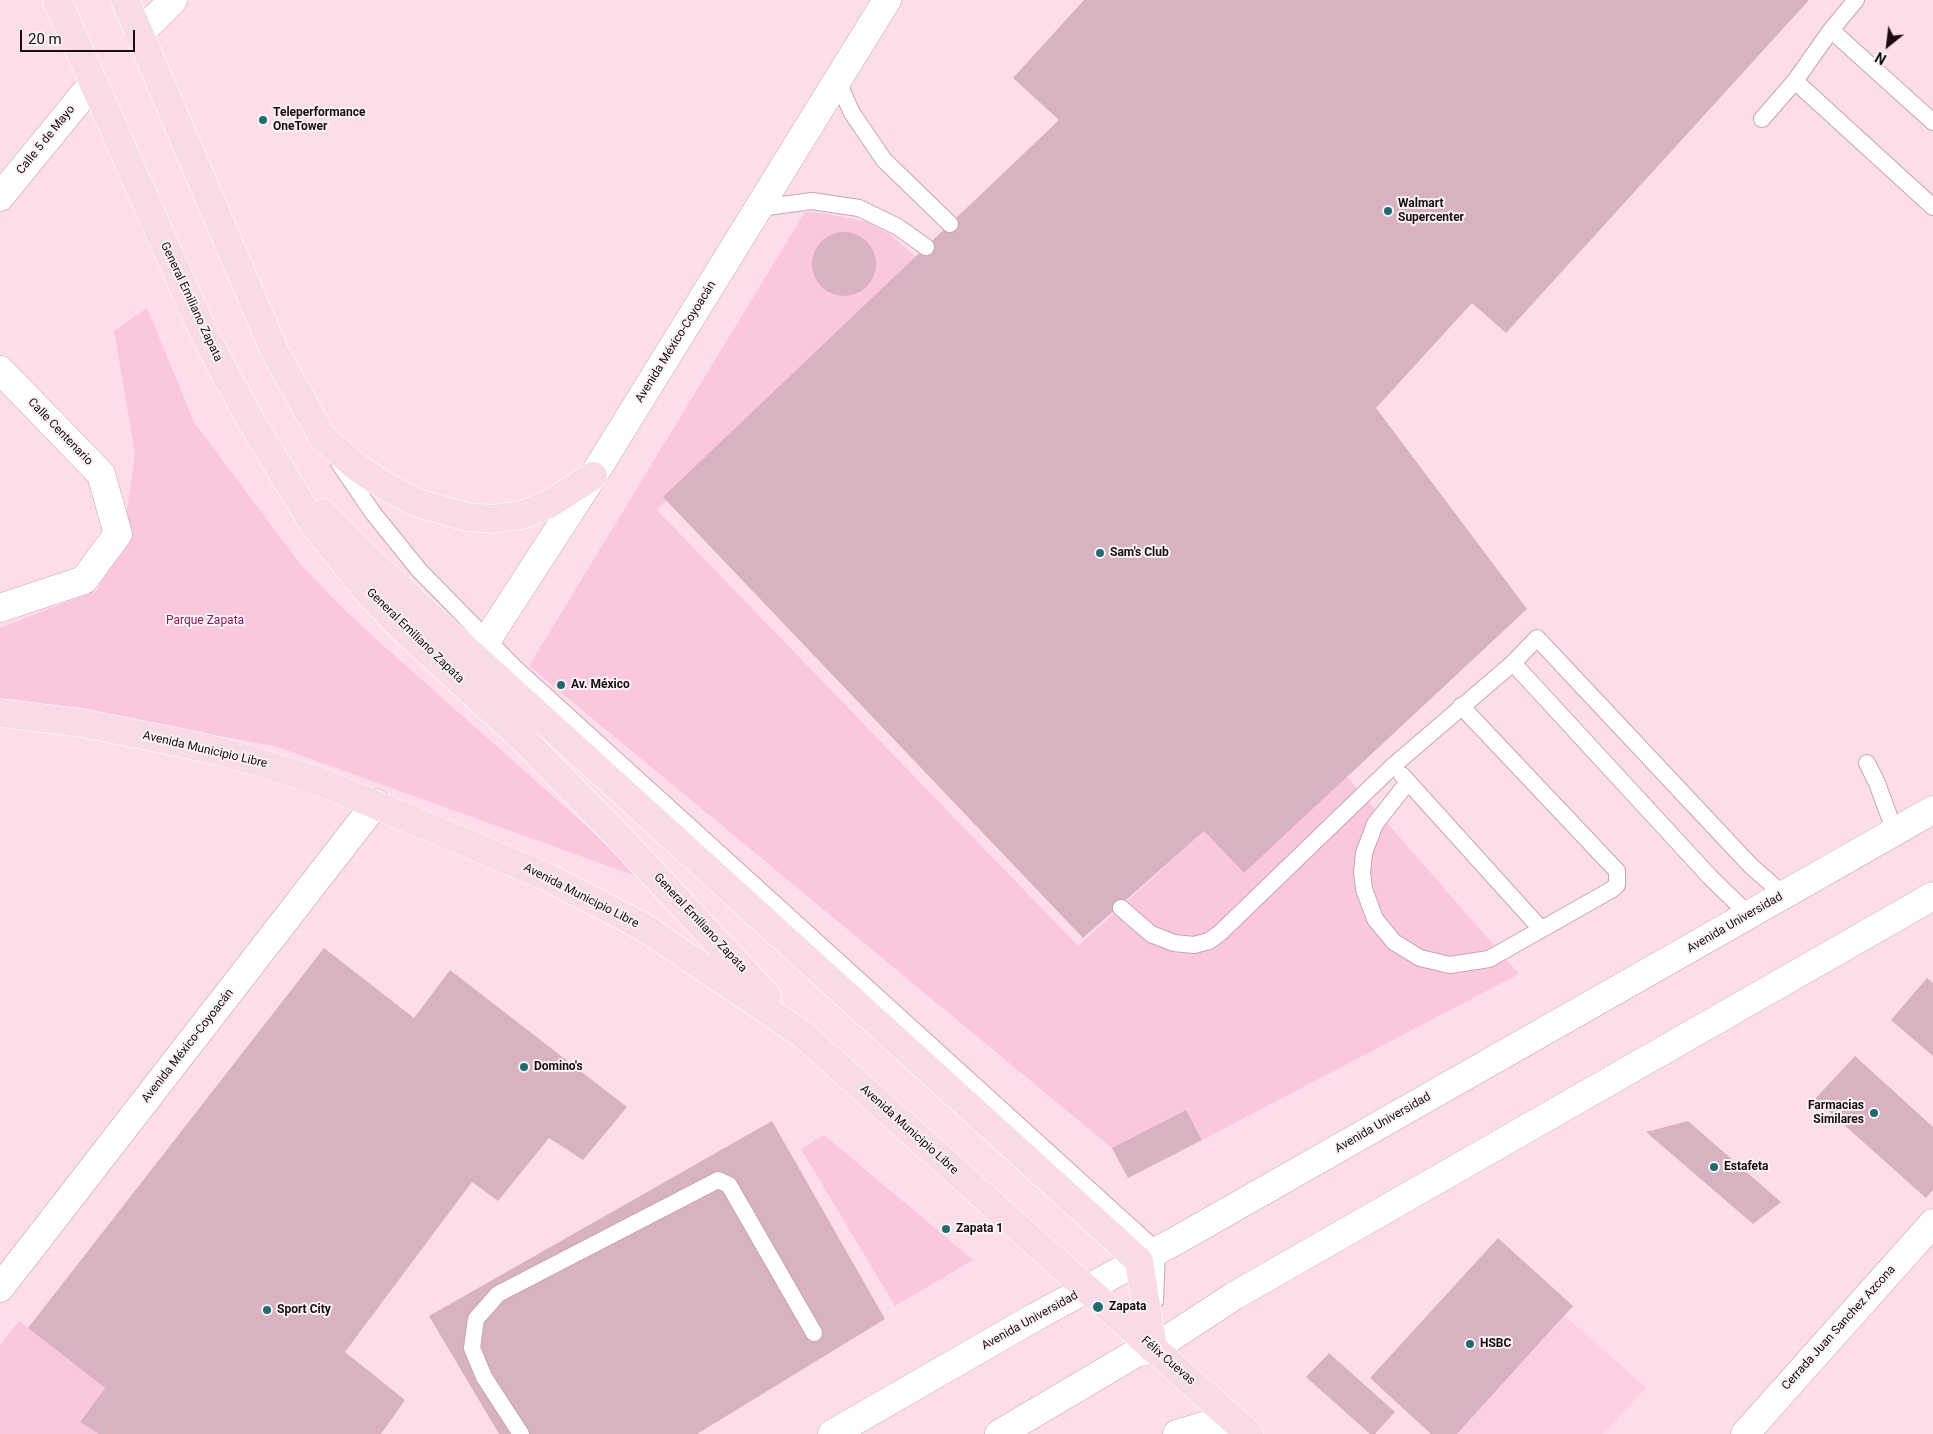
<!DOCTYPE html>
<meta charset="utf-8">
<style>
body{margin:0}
#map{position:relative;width:1933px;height:1434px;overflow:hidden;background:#fdddea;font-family:Roboto,sans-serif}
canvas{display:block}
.north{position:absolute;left:1863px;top:20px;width:50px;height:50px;-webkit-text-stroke:4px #faf2f5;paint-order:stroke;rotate:209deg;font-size:14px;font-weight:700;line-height:20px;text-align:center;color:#190c12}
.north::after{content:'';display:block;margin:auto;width:18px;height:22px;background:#190c12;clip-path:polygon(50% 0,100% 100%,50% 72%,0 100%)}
.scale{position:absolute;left:20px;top:30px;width:115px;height:22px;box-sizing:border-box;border:2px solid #190c12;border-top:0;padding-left:6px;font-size:15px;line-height:18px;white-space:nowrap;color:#190c12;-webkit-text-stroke:4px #faf2f5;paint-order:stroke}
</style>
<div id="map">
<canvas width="1933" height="1434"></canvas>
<div class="north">N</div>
<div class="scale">20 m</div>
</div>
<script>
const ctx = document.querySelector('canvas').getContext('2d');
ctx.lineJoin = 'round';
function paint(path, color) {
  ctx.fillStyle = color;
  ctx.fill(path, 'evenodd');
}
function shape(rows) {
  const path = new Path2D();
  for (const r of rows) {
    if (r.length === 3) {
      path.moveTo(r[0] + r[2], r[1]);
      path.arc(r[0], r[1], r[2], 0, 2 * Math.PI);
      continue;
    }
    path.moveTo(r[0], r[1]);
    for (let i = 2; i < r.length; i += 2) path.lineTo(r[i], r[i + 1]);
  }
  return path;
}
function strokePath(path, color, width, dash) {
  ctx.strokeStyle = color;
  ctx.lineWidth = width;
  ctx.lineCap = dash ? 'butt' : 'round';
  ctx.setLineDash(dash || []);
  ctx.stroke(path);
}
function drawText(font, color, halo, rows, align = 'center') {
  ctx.font = font + ' Roboto,sans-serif';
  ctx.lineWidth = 4;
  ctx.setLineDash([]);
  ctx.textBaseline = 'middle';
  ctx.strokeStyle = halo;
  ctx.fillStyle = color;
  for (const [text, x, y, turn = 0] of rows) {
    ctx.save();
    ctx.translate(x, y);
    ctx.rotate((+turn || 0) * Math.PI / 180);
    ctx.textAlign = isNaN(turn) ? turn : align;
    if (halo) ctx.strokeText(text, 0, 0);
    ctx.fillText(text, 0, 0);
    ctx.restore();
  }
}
paint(shape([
 [1565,1316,1646,1388,1603,1434,1457,1434]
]), '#fecfe2');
paint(shape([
 [805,212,828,214,867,222,889,234,916,257,657,510,1078,946,1204,831,1244,873,1347,777,1519,974,1202,1140,1186,1110,1112,1148,529,666],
 [147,308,194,422,301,565,343,608,377,640,647,880,275,746,80,711,0,705,0,628,97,590,122,543,135,454,114,331],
 [824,1135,973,1260,895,1306,801,1149],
 [19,1321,105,1388,80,1421,99,1434,0,1434,0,1345]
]), '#fac7dc');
paint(shape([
 [1084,0,1809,0,1506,333,1472,303,1376,408,1527,609,1244,873,1204,831,1083,938,663,497,1059,120,1013,78],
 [844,264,32],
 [324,948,414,1018,450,970,627,1107,583,1160,549,1138,498,1201,472,1182,345,1352,405,1400,381,1434,99,1434,80,1422,105,1388,28,1328],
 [1927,978,1933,983,1933,1056,1891,1020],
 [1855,1056,1933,1127,1933,1190,1926,1198,1815,1099],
 [1186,1110,1202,1140,1128,1178,1112,1148],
 [772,1121,885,1319,697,1434,499,1434,429,1316],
 [1688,1121,1781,1202,1753,1224,1646,1132],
 [1498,1238,1573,1306,1457,1434,1431,1434,1370,1378],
 [1329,1353,1395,1412,1375,1434,1370,1434,1306,1377]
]), '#d8b2c1');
const lane = shape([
 [1831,30,1933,122],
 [837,80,852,113,884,160,950,224],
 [1795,81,1933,207],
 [1762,119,1795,81,1831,30,1856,0],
 [759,208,812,201,859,208,898,227,926,247],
 [339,463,373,513,419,570,516,669,1157,1251,1155,1301],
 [1513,663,1710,877,1749,915],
 [1867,763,1877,783,1895,832],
 [1402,775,1541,929],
 [1408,782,1375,824,1364,853,1362,872,1364,889,1375,919,1394,942,1420,958,1450,965,1489,959,1611,890,1617,885,1617,871,1461,706],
 [1121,908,1151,934,1174,943,1194,945,1209,941,1220,933,1394,765,1513,663,1537,638,1751,866,1784,895],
 [521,1434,484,1377,472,1348,476,1319,498,1294,718,1180,729,1185,814,1333]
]);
const street = shape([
 [139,34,173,0],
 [0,197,93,83],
 [0,370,101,474,118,534,84,580,0,608],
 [463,677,593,476,887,0],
 [0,1288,376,803],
 [1177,1434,1231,1418],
 [1745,1434,1933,1223]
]);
const secondary = shape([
 [832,1434,1035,1317,1179,1239,1933,810],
 [999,1434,1136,1353,1153,1349,1234,1296,1933,896]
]);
const primary = shape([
 [57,0,206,338,251,421,314,525,366,590,399,625,524,740,618,836,767,996],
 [125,0,275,352,323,438,358,468,387,487,417,503,467,517,493,519,522,515,549,504,593,476],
 [323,513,362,553,415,603,1139,1261,1153,1349],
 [0,713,82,723,182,743,231,754,319,781,545,876,642,926,802,1034,1249,1434]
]);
strokePath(lane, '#caa4b3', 18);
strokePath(street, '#caa4b3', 29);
strokePath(secondary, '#caa4b3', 29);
strokePath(primary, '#fff', 29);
strokePath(lane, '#fff', 16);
strokePath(street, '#fff', 28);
strokePath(secondary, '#fff', 28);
strokePath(primary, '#f9dbe8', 28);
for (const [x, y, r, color] of [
 [263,120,5,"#1f6b70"],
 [1388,211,5,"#1f6b70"],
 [1100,553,5,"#1f6b70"],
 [561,685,5,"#1f6b70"],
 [524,1067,5,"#1f6b70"],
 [1874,1113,5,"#1f6b70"],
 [1714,1167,5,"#1f6b70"],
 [946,1229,5,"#1f6b70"],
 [1098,1307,6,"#1f6b70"],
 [267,1310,5,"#1f6b70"],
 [1470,1344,5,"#1f6b70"]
]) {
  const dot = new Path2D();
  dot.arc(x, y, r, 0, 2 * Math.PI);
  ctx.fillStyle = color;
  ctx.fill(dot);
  strokePath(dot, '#faf2f5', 2);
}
drawText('bold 12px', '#190c12', '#faf2f5', [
 ["Teleperformance",273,113],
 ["OneTower",273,127],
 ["Walmart",1398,204],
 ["Supercenter",1398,218],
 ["Sam's Club",1110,553],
 ["Av. México",571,685],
 ["Domino's",534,1067],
 ["Farmacias",1864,1106,"right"],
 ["Similares",1864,1120,"right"],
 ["Estafeta",1724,1167],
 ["Zapata 1",956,1229],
 ["Zapata",1109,1307],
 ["Sport City",277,1310],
 ["HSBC",1480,1344]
], 'left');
drawText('12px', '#190c12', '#faf2f5', [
 ["Calle 5 de Mayo",46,140,-51],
 ["General Emiliano Zapata",191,302,65],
 ["Avenida México-Coyoacán",676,342,-58],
 ["Calle Centenario",60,432,46],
 ["General Emiliano Zapata",415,636,44],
 ["Avenida Municipio Libre",205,750,13],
 ["Avenida Municipio Libre",581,896,27],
 ["General Emiliano Zapata",700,923,47],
 ["Avenida Universidad",1735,923,-30],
 ["Avenida México-Coyoacán",188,1046,-52],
 ["Avenida Universidad",1383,1123,-30],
 ["Avenida Municipio Libre",909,1130,42],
 ["Avenida Universidad",1030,1321,-29],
 ["Cerrada Juan Sanchez Azcona",1839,1328,-48],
 ["Félix Cuevas",1168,1361,41]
]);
drawText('12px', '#8b1a59', '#faf2f5', [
 ["Parque Zapata",205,621]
]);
</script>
